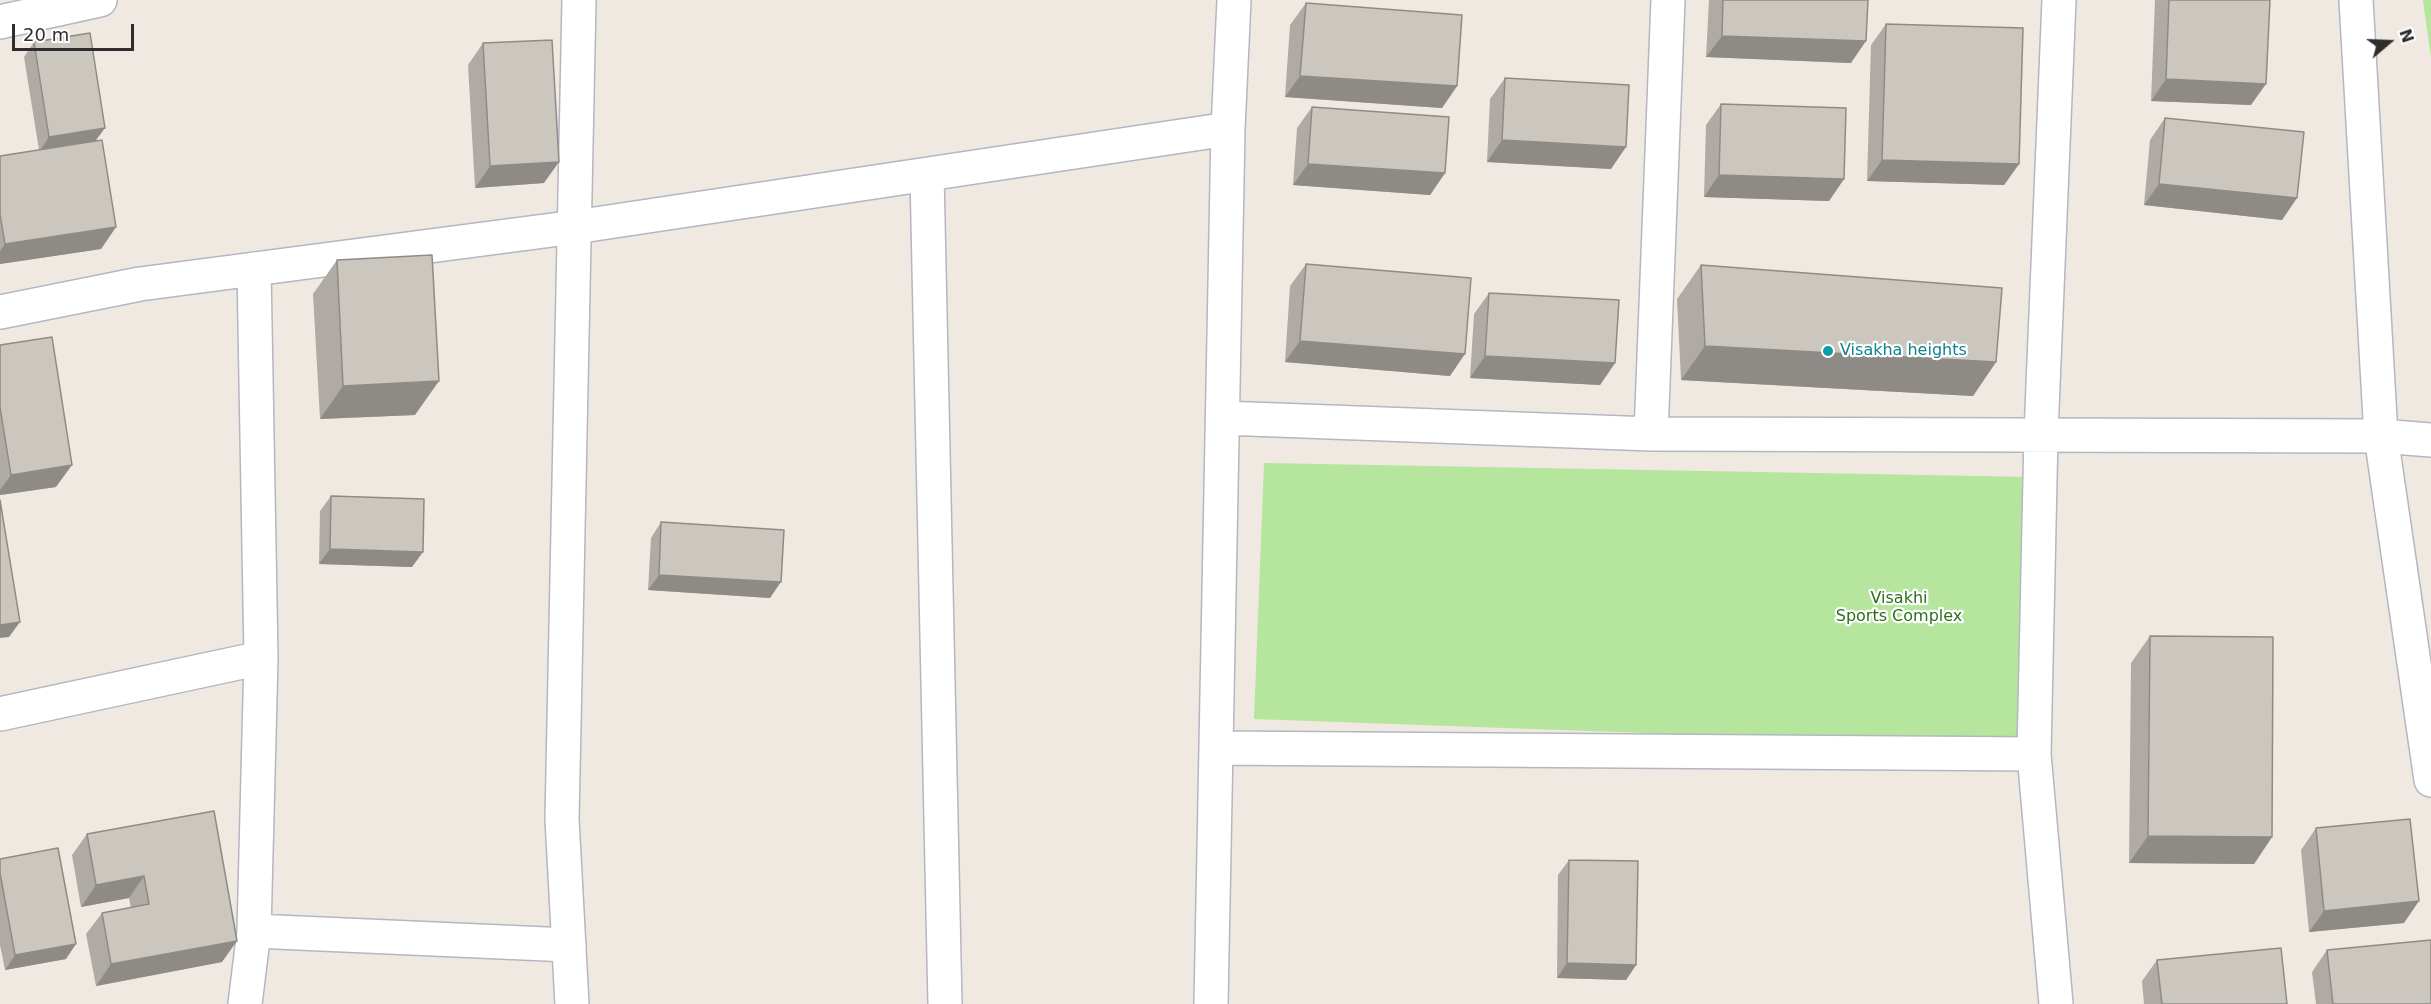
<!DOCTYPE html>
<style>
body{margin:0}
#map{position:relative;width:2431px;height:1004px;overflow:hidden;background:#efe9e1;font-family:"DejaVu Sans",sans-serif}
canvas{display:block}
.north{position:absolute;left:2359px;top:12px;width:60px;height:60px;-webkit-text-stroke:4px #fff;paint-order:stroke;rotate:71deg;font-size:16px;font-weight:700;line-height:24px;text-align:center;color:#2e2e2e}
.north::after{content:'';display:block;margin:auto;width:21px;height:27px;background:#2e2e2e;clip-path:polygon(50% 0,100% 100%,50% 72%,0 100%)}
.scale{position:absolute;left:12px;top:24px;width:122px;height:27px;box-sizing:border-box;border:3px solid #2e2e2e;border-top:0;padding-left:8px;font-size:18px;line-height:21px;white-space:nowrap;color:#2e2e2e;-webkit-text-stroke:4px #fff;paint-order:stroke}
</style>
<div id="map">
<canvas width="2431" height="1004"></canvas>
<div class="north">N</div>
<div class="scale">20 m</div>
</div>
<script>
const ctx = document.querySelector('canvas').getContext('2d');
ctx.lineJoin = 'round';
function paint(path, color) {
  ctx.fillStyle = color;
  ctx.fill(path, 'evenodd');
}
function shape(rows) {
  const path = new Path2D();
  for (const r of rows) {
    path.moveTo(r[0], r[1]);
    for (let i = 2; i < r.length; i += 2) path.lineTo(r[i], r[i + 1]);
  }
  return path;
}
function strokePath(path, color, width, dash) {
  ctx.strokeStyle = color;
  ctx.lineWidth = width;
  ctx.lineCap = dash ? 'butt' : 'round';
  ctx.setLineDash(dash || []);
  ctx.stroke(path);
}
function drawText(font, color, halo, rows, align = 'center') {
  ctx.font = font + ' "DejaVu Sans",sans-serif';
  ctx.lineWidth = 4.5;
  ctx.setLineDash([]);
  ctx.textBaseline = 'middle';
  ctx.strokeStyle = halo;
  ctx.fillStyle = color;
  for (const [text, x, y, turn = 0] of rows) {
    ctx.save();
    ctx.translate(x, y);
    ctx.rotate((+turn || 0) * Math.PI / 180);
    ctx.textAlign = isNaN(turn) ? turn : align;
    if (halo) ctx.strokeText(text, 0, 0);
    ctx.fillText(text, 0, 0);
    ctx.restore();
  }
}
paint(shape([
 [2423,0,2431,0,2431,58],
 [1264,463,2034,477,2036,747,1254,719]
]), '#b6e59e');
const street = shape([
 [2356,0,2381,436,2431,780],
 [0,22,100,0],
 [927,175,945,1004],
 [0,312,140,284,575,227,1228,129,1234,0],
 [1223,418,1651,434,2381,436,2431,440],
 [1651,434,1668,0],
 [0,714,261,658],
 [1216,748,2034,754],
 [254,931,569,945],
 [245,1004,254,931,261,658,254,269],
 [1211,1004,1228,129],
 [2056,1004,2034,754,2041,434,2059,0]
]);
const secondary = shape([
 [572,1004,562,819,579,0]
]);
strokePath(street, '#b4b7c1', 36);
strokePath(secondary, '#b4b7c1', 36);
strokePath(street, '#fff', 33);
strokePath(secondary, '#fff', 33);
paint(shape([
 [1709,0,1868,0,1851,63,1706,57],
 [2155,0,2270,0,2251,105,2151,101],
 [1306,3,1457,86,1442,108,1285,97,1290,25],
 [1886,24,2019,164,2004,185,1867,181,1871,45],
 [34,42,95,141,116,227,101,249,0,264,0,156,39,150,24,57],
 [483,43,544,183,475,188,468,65],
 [1505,78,1611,169,1487,162,1490,99],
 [1721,104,1844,179,1829,201,1704,197,1706,125],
 [1312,107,1445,173,1430,195,1293,185,1297,128],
 [2165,118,2282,220,2144,205,2150,140],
 [337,260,415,415,320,419,313,294],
 [1306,264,1450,376,1285,362,1290,286],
 [1701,265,1996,362,1973,396,1681,380,1677,299],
 [1489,293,1615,363,1600,385,1470,378,1474,314],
 [0,345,56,487,0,495],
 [331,496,412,567,319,564,320,511],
 [661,522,770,598,648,590,651,538],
 [2150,636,2272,837,2254,864,2129,863,2131,663],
 [214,811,222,962,96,986,86,934,102,913,131,908,129,898,81,907,72,855,87,834],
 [2316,828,2404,923,2309,932,2301,850],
 [0,859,66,959,5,970,0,945],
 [1569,860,1636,965,1626,980,1557,978,1558,875],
 [2327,950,2431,1004,2316,1004,2312,972],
 [2157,960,2287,1004,2144,1004,2142,981]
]), '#afaba4');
paint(shape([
 [1722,36,1866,41,1851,63,1706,57],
 [1300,76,1457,86,1442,108,1285,97],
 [2166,79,2266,84,2251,105,2151,101],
 [105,128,94,143,39,152,49,137],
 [1502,140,1626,147,1611,169,1487,162],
 [1882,160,2019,164,2004,185,1867,181],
 [559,162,544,183,475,188,490,166],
 [1308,164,1445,173,1430,195,1293,185],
 [1719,175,1844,179,1829,201,1704,197],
 [2159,184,2297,198,2282,220,2144,205],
 [116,227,101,249,0,264,0,251,5,244],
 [1300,341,1465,354,1450,376,1285,362],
 [1705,346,1996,362,1973,396,1681,380],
 [1485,356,1615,363,1600,385,1470,378],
 [439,381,415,415,320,419,343,386],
 [72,465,56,487,0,495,0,490,11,475],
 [330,549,423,552,412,567,319,564],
 [659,575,781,582,770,598,648,590],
 [20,622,9,637,0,638,0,625],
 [2148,836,2272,837,2254,864,2129,863],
 [144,876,129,898,81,907,96,885],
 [2419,901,2404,923,2309,932,2324,911],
 [237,941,222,962,96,986,111,964],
 [76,944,66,959,5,970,15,955],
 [1567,963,1636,965,1626,980,1557,978]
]), '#8e8b86');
const building = shape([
 [1723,0,1868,0,1866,41,1722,36,1723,0],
 [2169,0,2270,0,2266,84,2166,79,2169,0],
 [1306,3,1462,15,1457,86,1300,76,1306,3],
 [1886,24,2023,28,2019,164,1882,160,1886,24],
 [90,33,105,128,49,137,34,42,90,33],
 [552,40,559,162,490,166,483,43,552,40],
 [1505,78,1629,85,1626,147,1502,140,1505,78],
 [1721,104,1846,108,1844,179,1719,175,1721,104],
 [1312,107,1449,117,1445,173,1308,164,1312,107],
 [2165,118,2304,132,2297,198,2159,184,2165,118],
 [102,140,116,227,5,244,0,214,0,156,102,140],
 [432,255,439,381,343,386,337,260,432,255],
 [1306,264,1471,278,1465,354,1300,341,1306,264],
 [1701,265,2002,288,1996,362,1705,346,1701,265],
 [1489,293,1619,300,1615,363,1485,356,1489,293],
 [52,337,72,465,11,475,0,407,0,345,52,337],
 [331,496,424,499,423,552,330,549,331,496],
 [0,500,20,622,0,625,0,500],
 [661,522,784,530,781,582,659,575,661,522],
 [2150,636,2273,637,2272,837,2148,836,2150,636],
 [214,811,237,941,111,964,102,913,149,904,144,876,96,885,87,834,214,811],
 [2410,819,2419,901,2324,911,2316,828,2410,819],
 [58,848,76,944,15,955,0,873,0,859,58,848],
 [1569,860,1638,861,1636,965,1567,963,1569,860],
 [2431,940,2431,1004,2333,1004,2327,950,2431,940],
 [2281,948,2287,1004,2162,1004,2157,960,2281,948]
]);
paint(building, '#cbc7bf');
strokePath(building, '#8e8b86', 1.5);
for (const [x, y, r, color] of [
 [1828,351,6,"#0f9aa8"]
]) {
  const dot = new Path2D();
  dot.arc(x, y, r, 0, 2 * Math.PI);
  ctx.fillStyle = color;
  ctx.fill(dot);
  strokePath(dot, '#fff', 2);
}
drawText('16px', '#0d838f', '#fff', [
 ["Visakha heights",1840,351]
], 'left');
drawText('16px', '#2c6e1b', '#fff', [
 ["Visakhi",1899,599],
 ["Sports Complex",1899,617]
]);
</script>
